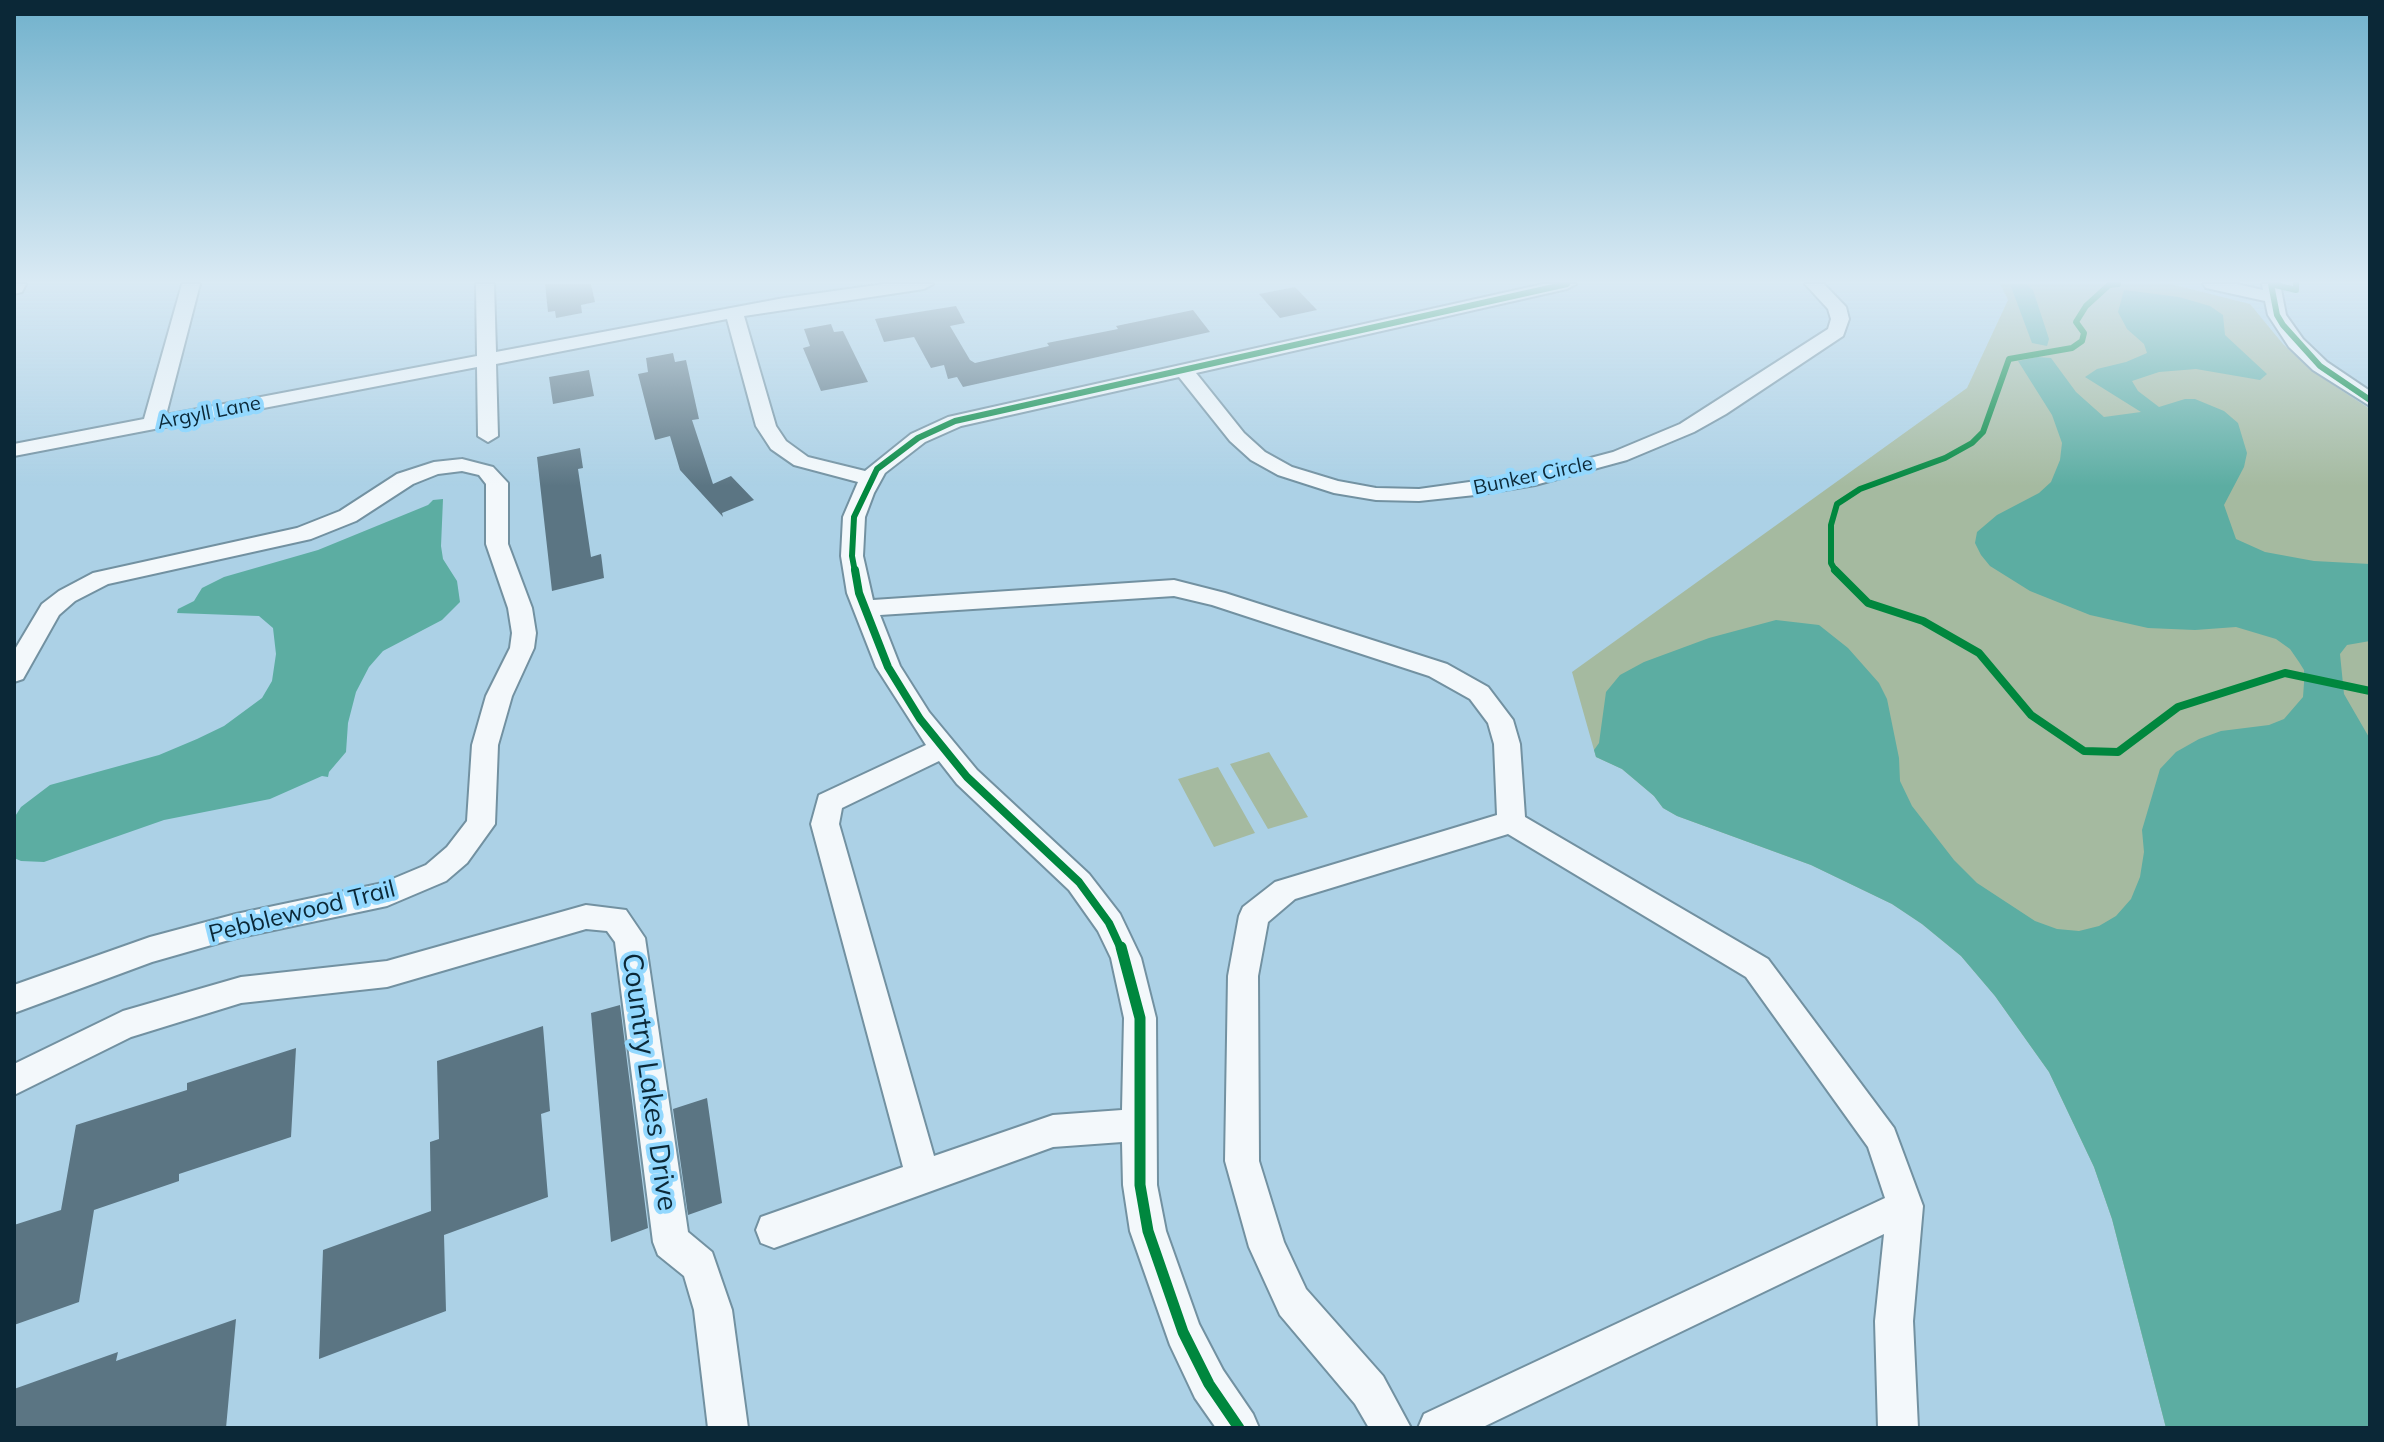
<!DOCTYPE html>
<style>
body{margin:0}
#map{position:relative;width:2384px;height:1442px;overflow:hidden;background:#acd1e6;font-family:Mulish,sans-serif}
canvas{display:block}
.frame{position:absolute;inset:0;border:16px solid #0b2837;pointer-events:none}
</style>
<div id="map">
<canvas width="2384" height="1442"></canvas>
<div class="frame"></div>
</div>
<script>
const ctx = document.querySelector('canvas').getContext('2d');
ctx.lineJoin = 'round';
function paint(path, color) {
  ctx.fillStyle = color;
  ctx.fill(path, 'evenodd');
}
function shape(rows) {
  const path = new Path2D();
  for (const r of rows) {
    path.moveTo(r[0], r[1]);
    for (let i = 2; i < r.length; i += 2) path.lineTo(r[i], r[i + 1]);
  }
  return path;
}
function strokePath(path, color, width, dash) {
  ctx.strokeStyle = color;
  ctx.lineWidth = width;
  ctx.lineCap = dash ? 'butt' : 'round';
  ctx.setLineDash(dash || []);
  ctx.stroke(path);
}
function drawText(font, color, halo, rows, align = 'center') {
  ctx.font = font + ' Mulish,sans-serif';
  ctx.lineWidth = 8;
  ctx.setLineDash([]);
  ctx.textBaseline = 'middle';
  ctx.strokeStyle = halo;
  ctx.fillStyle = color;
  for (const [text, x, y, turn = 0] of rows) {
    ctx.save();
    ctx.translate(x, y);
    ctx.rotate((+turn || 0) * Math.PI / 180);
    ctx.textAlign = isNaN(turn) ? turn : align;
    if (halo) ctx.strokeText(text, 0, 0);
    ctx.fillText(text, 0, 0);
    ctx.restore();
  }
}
paint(shape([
 [2000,284,2171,284,2250,304,2283,344,2312,371,2370,409,2370,1428,2166,1428,2112,1219,2094,1167,2049,1072,1995,996,1961,956,1922,924,1892,904,1811,865,1677,816,1663,808,1654,796,1622,769,1596,757,1572,672,1967,388,2008,300],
 [1269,752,1308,817,1268,829,1230,764],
 [1218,767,1255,833,1214,847,1178,779]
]), '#a5baa0');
paint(shape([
 [2010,284,2026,284,2033,290,2049,339,2047,346,2032,343],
 [2124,290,2179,297,2210,306,2223,315,2225,335,2267,374,2260,380,2196,369,2159,372,2132,381,2138,391,2159,407,2185,399,2195,399,2224,411,2238,423,2247,453,2244,467,2224,505,2236,539,2265,552,2314,561,2370,564,2370,641,2347,645,2340,654,2344,694,2370,739,2370,1428,2166,1428,2112,1219,2094,1167,2049,1072,1995,996,1961,956,1922,924,1892,904,1811,865,1677,816,1663,808,1654,796,1622,769,1596,757,1594,750,1599,743,1606,692,1620,675,1644,662,1709,638,1776,620,1819,625,1848,648,1879,683,1887,699,1899,758,1900,781,1912,806,1954,860,1977,883,2035,921,2057,929,2079,931,2099,926,2116,916,2131,899,2140,877,2144,852,2142,830,2160,769,2176,752,2199,739,2221,731,2269,725,2284,719,2303,697,2304,683,2304,670,2299,662,2290,649,2276,639,2236,627,2195,630,2148,628,2090,615,2030,591,1990,566,1981,555,1975,543,1977,532,1997,515,2039,493,2051,482,2060,460,2062,443,2052,415,2018,361,2037,357,2051,358,2076,392,2104,417,2141,412,2085,377,2097,369,2126,362,2147,353,2144,344,2127,329,2118,312],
 [443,499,441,546,443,559,457,581,460,602,442,620,383,651,369,667,356,692,348,723,346,752,329,772,328,777,322,776,270,799,164,820,44,862,21,861,14,858,14,818,21,807,50,785,159,755,197,739,224,726,262,698,272,681,276,654,273,628,259,616,177,613,178,609,194,601,202,588,224,577,318,550,428,505,433,500]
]), '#5cada2');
paint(shape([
 [545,284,591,284,595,302,581,305,582,313,556,318,555,311,548,312],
 [1295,287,1317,310,1280,318,1259,294],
 [956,306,965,323,950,326,970,360,975,363,1049,346,1047,343,1118,329,1116,326,1193,310,1210,332,963,387,957,377,948,379,944,365,931,368,914,337,884,342,875,319],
 [831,324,834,332,843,331,868,382,821,391,803,348,810,346,804,329],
 [673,353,675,362,686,360,699,419,692,420,713,484,731,476,754,500,722,513,723,517,680,470,670,436,655,440,638,374,648,372,646,358],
 [589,370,594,396,553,404,549,377],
 [580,448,583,468,578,469,591,557,601,554,604,578,552,591,537,457],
 [620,1005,648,1228,611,1242,591,1013],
 [543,1026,550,1111,541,1114,548,1197,444,1235,446,1311,319,1359,323,1250,431,1211,430,1142,439,1139,437,1061],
 [296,1048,291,1137,179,1174,179,1181,94,1210,79,1302,14,1325,14,1225,61,1210,76,1125,187,1090,187,1083],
 [707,1098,722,1203,688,1215,673,1109],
 [236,1319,226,1428,14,1428,14,1389,118,1352,116,1361]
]), '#5b7583');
const minor = shape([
 [182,284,200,284,166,415,477,356,476,284,494,284,496,352,784,298,884,284,933,284,924,289,744,316,776,426,786,441,808,457,865,471,911,434,948,417,1543,284,1576,284,1567,289,1196,373,1244,433,1265,452,1292,467,1338,481,1376,488,1419,489,1534,473,1613,452,1680,424,1828,329,1831,319,1828,309,1805,284,1824,284,1846,307,1849,319,1843,336,1726,414,1694,432,1627,460,1535,485,1475,495,1419,501,1376,500,1334,493,1278,475,1251,460,1230,441,1179,377,961,426,925,442,885,473,874,493,865,517,863,556,873,600,1174,580,1225,593,1447,664,1488,687,1513,720,1520,744,1525,817,1768,959,1894,1128,1923,1206,1913,1321,1918,1428,1878,1428,1875,1321,1884,1234,1481,1428,1418,1428,1424,1414,1885,1198,1868,1147,1746,977,1508,834,1295,899,1268,922,1258,976,1259,1161,1284,1242,1306,1289,1383,1376,1411,1428,1369,1428,1355,1404,1280,1315,1249,1247,1225,1161,1228,976,1239,916,1243,907,1275,882,1497,815,1494,744,1488,723,1470,699,1429,676,1212,605,1174,596,880,615,900,666,929,712,977,770,1089,874,1120,914,1141,958,1156,1018,1157,1185,1166,1231,1199,1324,1223,1370,1253,1414,1259,1428,1216,1428,1195,1398,1170,1345,1130,1231,1123,1185,1122,1142,1053,1147,774,1248,761,1243,756,1230,761,1217,903,1167,811,824,819,795,926,745,876,667,847,593,841,556,843,517,858,482,794,465,771,449,756,426,727,319,496,364,498,436,488,442,478,436,477,367,14,456,14,444,144,419,182,284],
 [939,761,957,784,1069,890,1098,931,1111,958,1124,1018,1122,1110,1053,1115,934,1156,839,824,842,808,939,761],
 [2203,284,2237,284,2263,290,2262,284,2280,284,2286,315,2303,339,2327,362,2370,391,2370,406,2313,370,2289,347,2268,315,2265,301,2206,288,2203,284],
 [462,459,493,467,508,483,508,544,532,608,536,633,534,648,512,696,498,745,495,824,467,863,446,881,387,906,236,938,152,962,14,1013,14,985,150,937,236,914,383,883,426,865,447,847,467,821,472,745,486,696,510,648,512,633,508,608,486,544,486,484,479,475,462,471,438,474,413,484,356,521,311,539,108,584,75,601,59,615,23,679,14,682,14,651,42,604,59,591,93,573,297,528,340,511,397,474,434,462,462,459],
 [586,905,626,910,645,938,688,1232,712,1252,732,1310,748,1428,708,1428,694,1310,684,1276,658,1255,653,1242,615,942,607,931,586,929,387,987,241,1003,131,1037,14,1095,14,1064,123,1011,241,977,387,961,586,905]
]);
const major = shape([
 [14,284,26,284,22,292,14,294,14,284]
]);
strokePath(minor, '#7291a1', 4);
strokePath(major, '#7291a1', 4);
paint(minor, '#f3f8fb');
paint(major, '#f3f8fb');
strokePath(shape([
 [2296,284,2296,290,2271,284,2277,315,2283,325,2320,366,2370,400],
 [855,572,852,556,854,517,877,469,918,438,955,421,1567,284],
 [1836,572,1831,563,1831,525,1837,504,1860,489,1945,458,1972,443,1983,432,2009,359,2072,348,2082,341,2084,333,2076,322,2086,306,2109,285,2118,284]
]), '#00873e', 6);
strokePath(shape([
 [855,570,859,593,888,667,920,719,967,777,1079,882,1109,923,1121,949],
 [1835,570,1868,603,1923,621,1979,653,2031,715,2084,751,2118,752,2178,707,2285,673,2370,691]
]), '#00873e', 8);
strokePath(shape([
 [1121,947,1140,1018,1140,1185,1148,1231,1183,1332,1209,1384,1239,1428]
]), '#00873e', 11);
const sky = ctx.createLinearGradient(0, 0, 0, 486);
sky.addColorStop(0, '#70b1cc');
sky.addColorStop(0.58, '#daeaf4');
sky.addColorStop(1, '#daeaf400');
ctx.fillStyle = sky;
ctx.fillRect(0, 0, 2384, 486);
drawText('20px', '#0b2837', '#93d8fe', [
 ["Argyll Lane",209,413,-11],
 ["Bunker Circle",1533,476,-12]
]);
drawText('24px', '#0b2837', '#93d8fe', [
 ["Pebblewood Trail",302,912,-14]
]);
drawText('28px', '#0b2837', '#93d8fe', [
 ["Country Lakes Drive",649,1082,82]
]);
</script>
